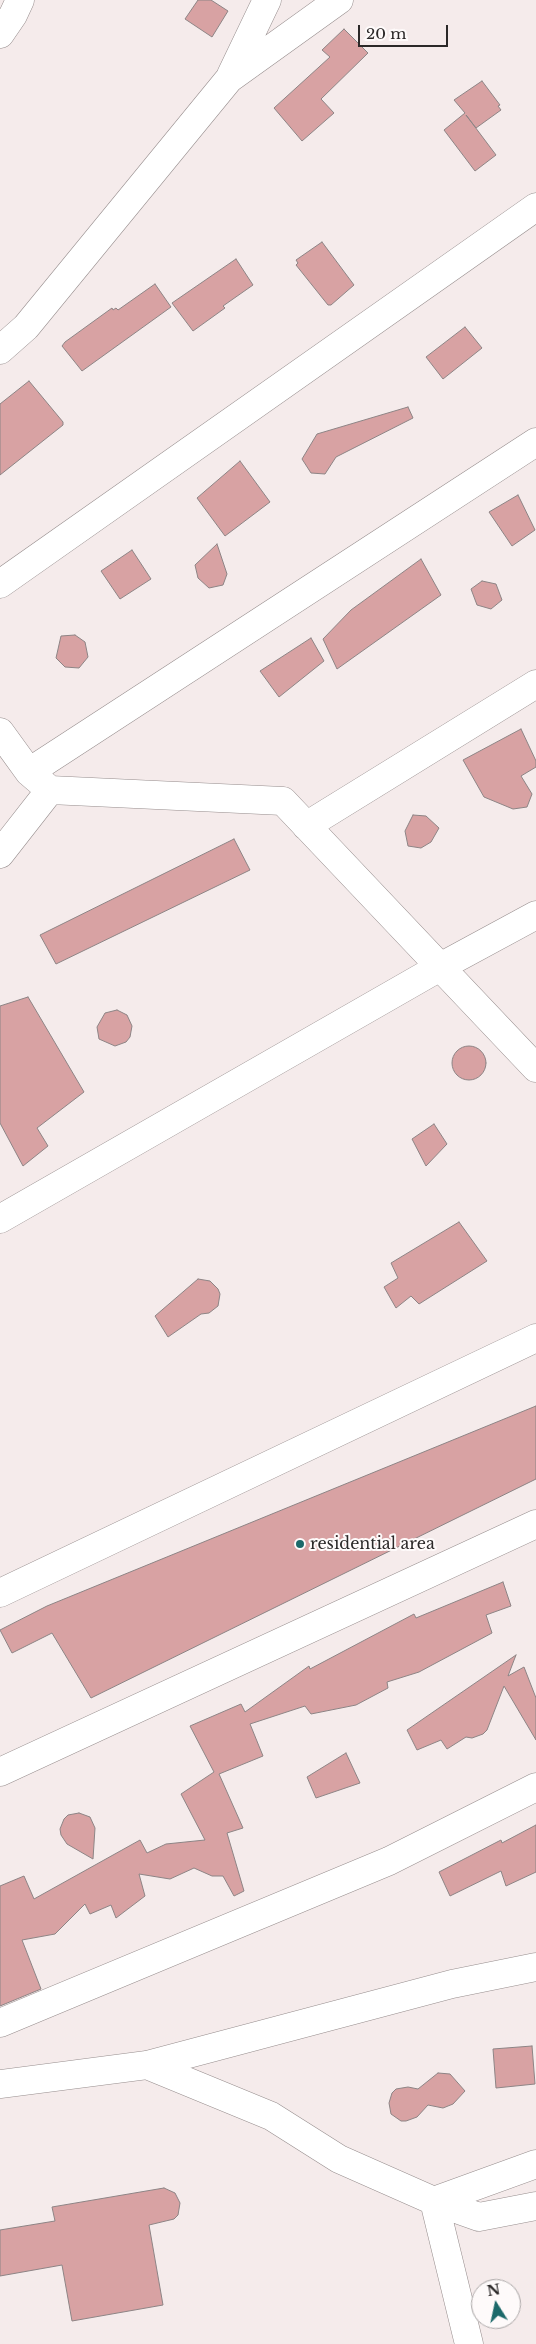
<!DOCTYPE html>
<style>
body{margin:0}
#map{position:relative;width:536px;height:2344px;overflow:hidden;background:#f5ebeb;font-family:"Libre Baskerville",serif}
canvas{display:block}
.north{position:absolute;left:471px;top:2279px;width:50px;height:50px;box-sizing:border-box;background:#fefafa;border:1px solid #aaa6a6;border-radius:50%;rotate:350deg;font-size:14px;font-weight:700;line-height:20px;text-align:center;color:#2b2828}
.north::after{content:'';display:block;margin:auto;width:18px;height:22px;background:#1c696a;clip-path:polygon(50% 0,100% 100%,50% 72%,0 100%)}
.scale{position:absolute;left:358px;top:25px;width:90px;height:22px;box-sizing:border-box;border:2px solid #2b2828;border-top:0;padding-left:6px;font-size:15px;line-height:18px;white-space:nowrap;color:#2b2828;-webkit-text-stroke:4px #fefafa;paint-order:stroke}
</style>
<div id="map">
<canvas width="536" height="2344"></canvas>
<div class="north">N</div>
<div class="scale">20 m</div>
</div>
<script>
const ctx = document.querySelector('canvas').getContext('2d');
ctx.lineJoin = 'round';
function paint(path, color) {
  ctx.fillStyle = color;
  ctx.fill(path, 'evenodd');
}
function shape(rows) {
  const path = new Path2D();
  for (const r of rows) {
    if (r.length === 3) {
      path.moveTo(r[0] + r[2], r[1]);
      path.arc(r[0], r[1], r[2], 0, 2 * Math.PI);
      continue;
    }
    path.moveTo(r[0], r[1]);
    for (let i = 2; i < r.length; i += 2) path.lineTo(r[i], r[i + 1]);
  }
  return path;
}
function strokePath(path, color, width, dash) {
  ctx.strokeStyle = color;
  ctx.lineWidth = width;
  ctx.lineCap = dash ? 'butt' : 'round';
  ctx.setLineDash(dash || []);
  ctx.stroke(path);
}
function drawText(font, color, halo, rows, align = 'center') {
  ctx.font = font + ' "Libre Baskerville",serif';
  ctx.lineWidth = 4;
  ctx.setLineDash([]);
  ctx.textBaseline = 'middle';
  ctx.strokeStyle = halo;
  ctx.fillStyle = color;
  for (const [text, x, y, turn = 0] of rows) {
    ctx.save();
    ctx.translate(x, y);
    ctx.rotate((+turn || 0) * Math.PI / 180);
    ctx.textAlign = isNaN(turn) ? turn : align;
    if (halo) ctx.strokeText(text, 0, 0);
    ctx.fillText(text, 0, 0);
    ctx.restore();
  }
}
const building = shape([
 [198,0,211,0,228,11,212,37,185,19,198,0],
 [344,29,368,53,321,99,334,113,302,141,274,108,330,57,322,50,344,29],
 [482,81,500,105,498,106,501,110,476,128,466,115,496,155,475,171,444,130,465,113,454,100,482,81],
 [322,242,354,285,331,305,328,305,296,265,298,263,296,260,322,242],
 [236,259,253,285,223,306,225,308,193,331,172,303,236,259],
 [155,284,171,307,82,371,62,346,65,342,112,308,113,310,116,308,118,310,155,284],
 [465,327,482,348,443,379,426,357,465,327],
 [29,381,63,422,63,425,0,475,0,404,29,381],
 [408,407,413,418,336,457,325,474,311,473,302,459,317,434,408,407],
 [240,461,270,502,225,536,197,498,240,461],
 [518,495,535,530,512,546,489,512,518,495],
 [217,544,227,574,223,585,209,588,198,578,195,565,217,544],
 [132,550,151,579,120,599,101,571,132,550],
 [421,559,441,595,337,669,323,639,351,610,421,559],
 [482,581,496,584,502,600,491,609,477,605,471,589,482,581],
 [75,635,85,642,88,657,79,668,65,667,56,658,61,636,75,635],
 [311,638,324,661,279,697,260,671,311,638],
 [521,729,536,761,536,767,521,776,532,794,527,807,513,809,484,797,463,760,521,729],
 [413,815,426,816,439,828,431,842,421,848,408,846,405,831,413,815],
 [234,839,250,870,56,964,40,935,234,839],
 [28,997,84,1092,37,1128,48,1146,23,1166,0,1123,0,1006,28,997],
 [117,1010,127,1015,132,1026,130,1037,126,1042,115,1046,99,1039,97,1027,105,1013,117,1010],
 [469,1063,17],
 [434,1124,447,1144,426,1166,412,1139,434,1124],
 [459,1222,487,1261,419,1304,411,1296,396,1308,384,1287,398,1278,391,1263,459,1222],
 [198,1279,210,1281,218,1289,220,1294,218,1306,209,1313,201,1314,168,1337,155,1316,198,1279],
 [536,1406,536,1479,91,1698,52,1633,12,1653,0,1630,47,1606,536,1406],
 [503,1582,511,1606,486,1615,492,1633,419,1672,387,1682,388,1688,356,1705,311,1714,305,1706,250,1724,263,1756,219,1774,243,1828,227,1833,244,1891,234,1896,223,1876,212,1876,194,1868,170,1879,139,1874,145,1896,116,1918,111,1905,90,1914,85,1904,55,1934,22,1940,41,1989,0,2006,0,1886,24,1876,34,1899,140,1840,147,1853,166,1844,205,1840,181,1794,214,1772,190,1726,241,1704,245,1712,309,1666,310,1669,414,1614,416,1618,503,1582],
 [516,1655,508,1676,524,1667,536,1698,536,1740,504,1686,487,1730,483,1734,472,1738,466,1737,447,1749,441,1740,417,1750,407,1730,516,1655],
 [346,1753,360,1783,316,1798,307,1777,346,1753],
 [79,1813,90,1817,95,1828,93,1859,67,1844,61,1835,60,1829,64,1819,68,1815,79,1813],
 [536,1825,536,1872,506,1886,501,1871,450,1896,439,1872,501,1840,502,1843,536,1825],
 [532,2046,535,2084,496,2088,493,2049,532,2046],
 [438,2073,450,2074,465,2091,453,2104,443,2108,428,2105,417,2117,406,2121,401,2121,391,2114,389,2103,392,2093,396,2089,408,2087,418,2089,438,2073],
 [164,2188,175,2193,180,2203,178,2215,174,2219,149,2225,163,2305,72,2321,62,2265,0,2276,0,2230,55,2221,52,2207,164,2188]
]);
paint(building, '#d8a2a3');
strokePath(building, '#8d8485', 1);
const minor = shape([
 [0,34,13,15,20,0],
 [231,75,267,0],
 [0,350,26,327,229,79,339,0],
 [0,584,536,207],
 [0,732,29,772,50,790,283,801,536,1068],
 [29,772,536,442],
 [306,826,536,684],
 [0,854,50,790],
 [0,1219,440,967,536,915],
 [0,1593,536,1338],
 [0,1772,536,1524],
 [0,2023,389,1861,536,1787],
 [147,2065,271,2116,339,2159,434,2201,469,2344],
 [0,2084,147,2065,452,1984,536,1967],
 [434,2201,536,2164],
 [434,2201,479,2217,536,2206]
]);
strokePath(minor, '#968d8d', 29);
strokePath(minor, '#fff', 28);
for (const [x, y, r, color] of [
 [300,1544,5,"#1c696a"]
]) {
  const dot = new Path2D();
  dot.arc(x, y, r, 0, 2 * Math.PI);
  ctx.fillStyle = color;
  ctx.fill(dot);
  strokePath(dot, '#fefafa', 2);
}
drawText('16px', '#2b2828', '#fefafa', [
 ["residential area",310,1544]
], 'left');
</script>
